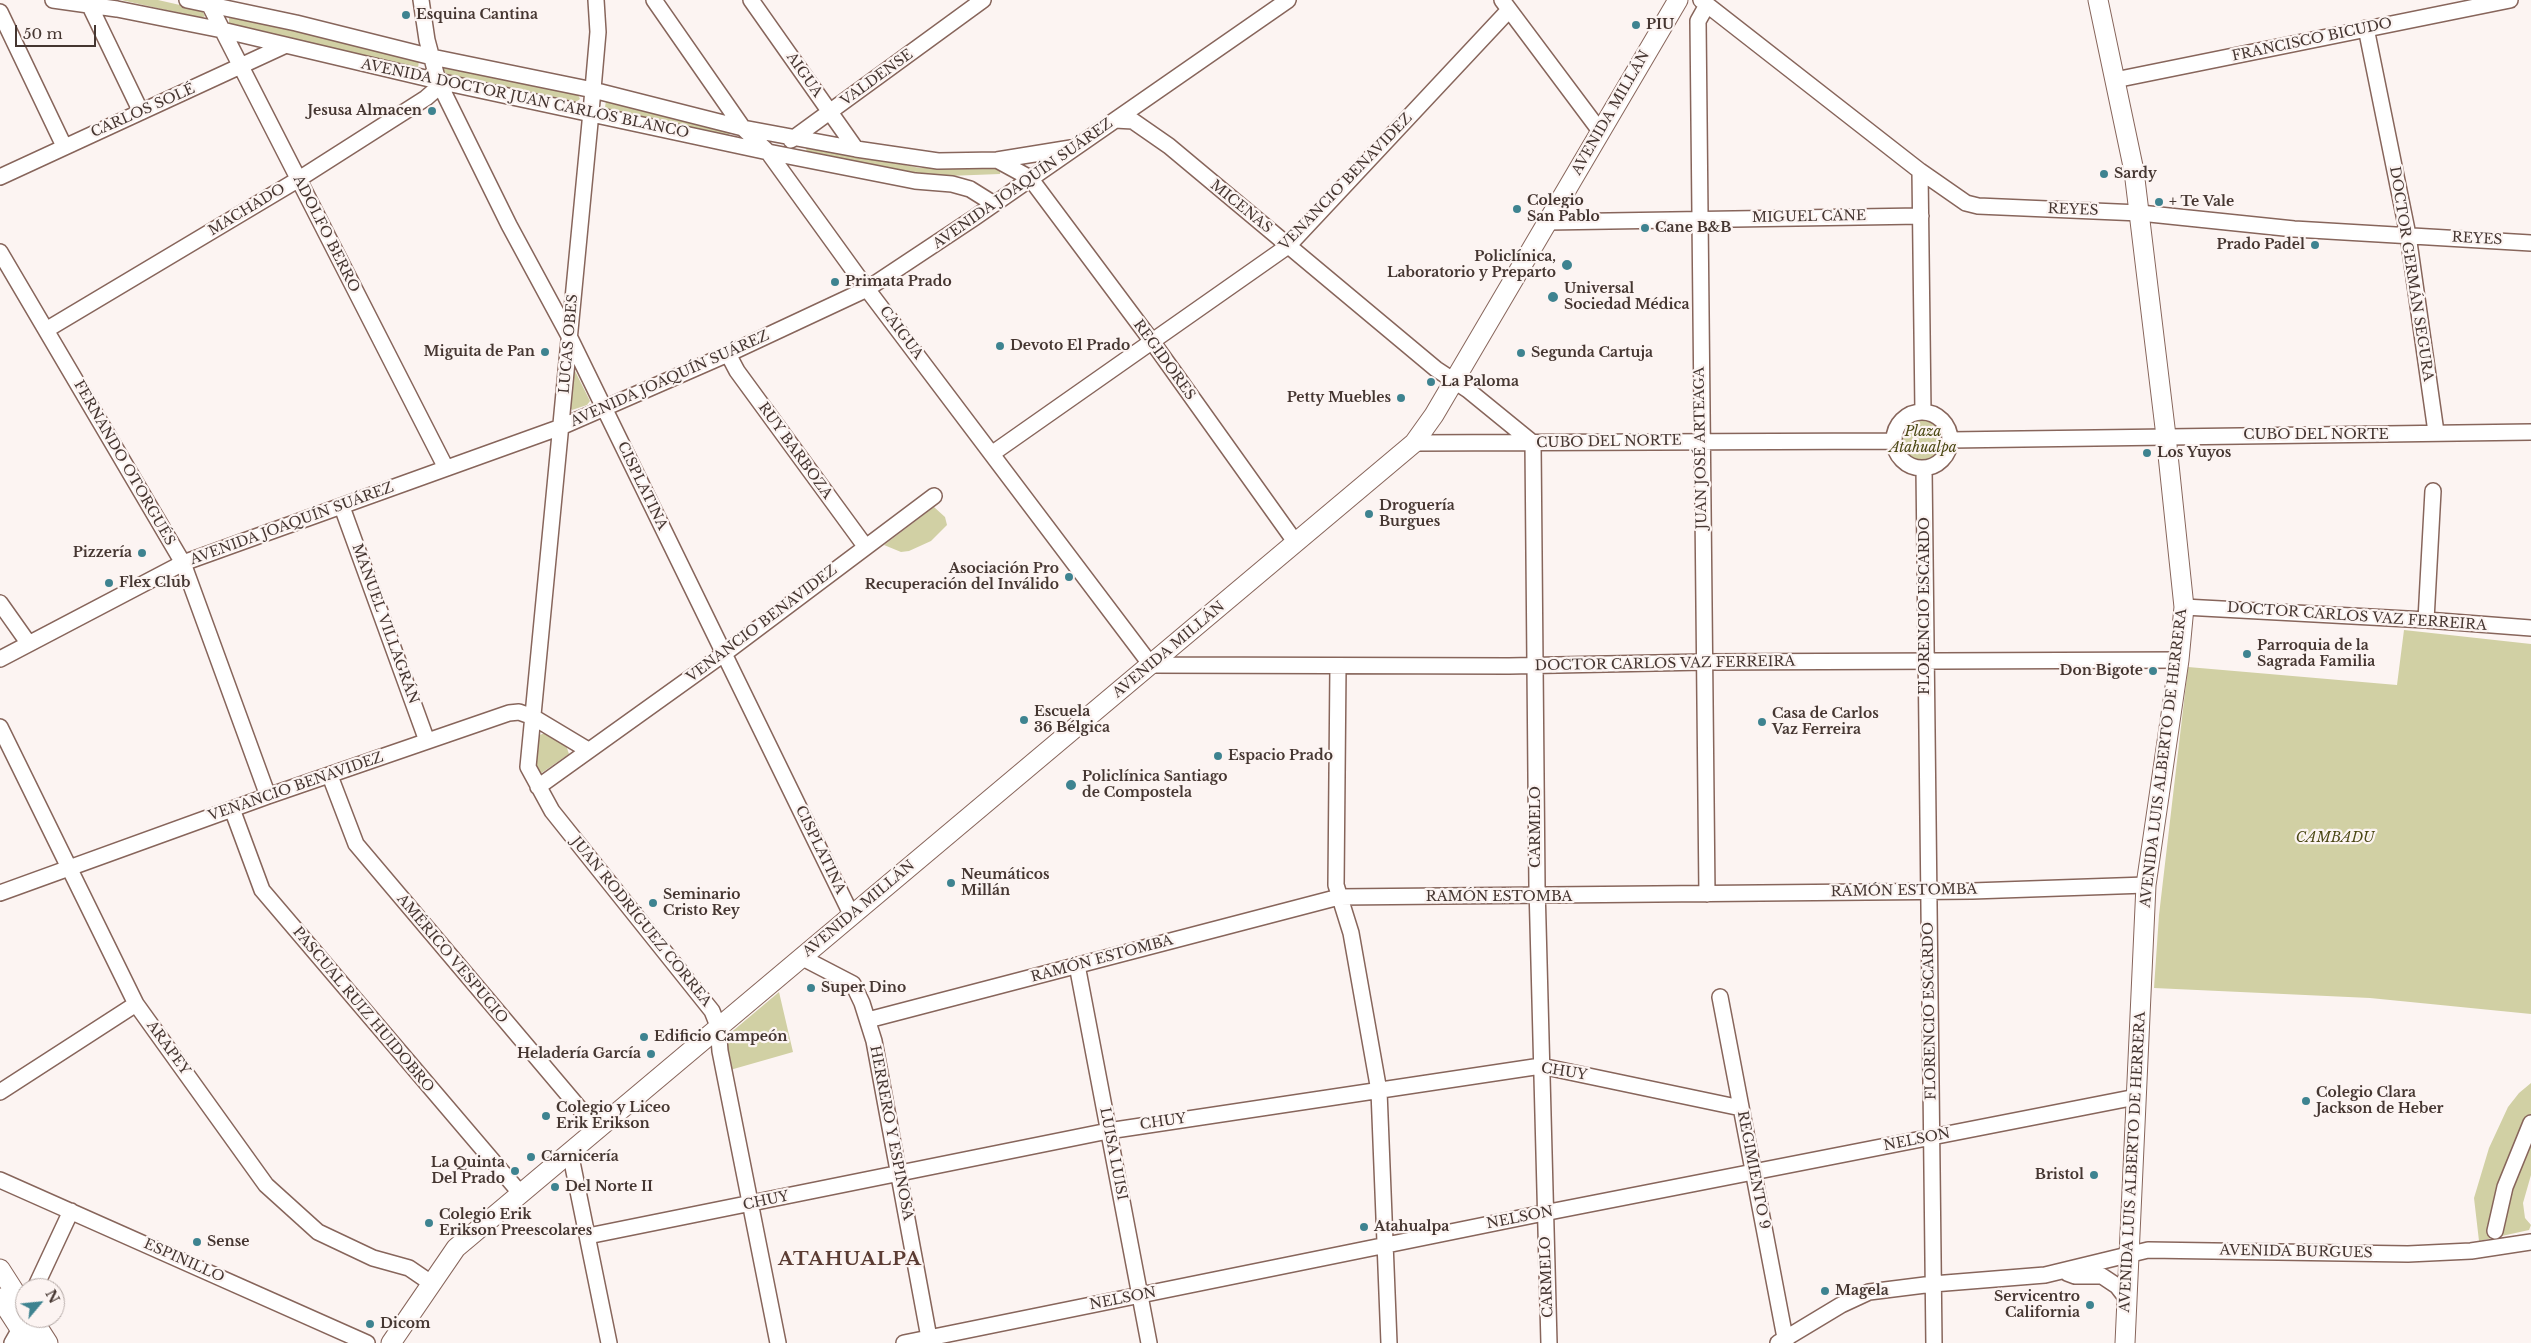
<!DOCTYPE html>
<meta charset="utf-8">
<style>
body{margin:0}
#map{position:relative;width:2531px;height:1343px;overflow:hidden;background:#fcf4f2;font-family:"Libre Baskerville",serif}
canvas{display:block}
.north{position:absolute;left:15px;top:1278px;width:50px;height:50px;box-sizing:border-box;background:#fcf4f2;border:1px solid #b3a8a5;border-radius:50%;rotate:62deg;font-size:14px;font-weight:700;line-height:20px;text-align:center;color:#453631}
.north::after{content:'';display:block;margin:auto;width:18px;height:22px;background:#3e8390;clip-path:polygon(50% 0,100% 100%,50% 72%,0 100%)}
.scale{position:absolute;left:15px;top:25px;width:81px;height:22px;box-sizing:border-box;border:2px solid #453631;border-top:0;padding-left:6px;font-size:15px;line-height:18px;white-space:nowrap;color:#453631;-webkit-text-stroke:4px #fcf4f2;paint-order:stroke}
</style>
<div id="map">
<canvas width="2531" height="1343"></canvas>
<div class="north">N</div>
<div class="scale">50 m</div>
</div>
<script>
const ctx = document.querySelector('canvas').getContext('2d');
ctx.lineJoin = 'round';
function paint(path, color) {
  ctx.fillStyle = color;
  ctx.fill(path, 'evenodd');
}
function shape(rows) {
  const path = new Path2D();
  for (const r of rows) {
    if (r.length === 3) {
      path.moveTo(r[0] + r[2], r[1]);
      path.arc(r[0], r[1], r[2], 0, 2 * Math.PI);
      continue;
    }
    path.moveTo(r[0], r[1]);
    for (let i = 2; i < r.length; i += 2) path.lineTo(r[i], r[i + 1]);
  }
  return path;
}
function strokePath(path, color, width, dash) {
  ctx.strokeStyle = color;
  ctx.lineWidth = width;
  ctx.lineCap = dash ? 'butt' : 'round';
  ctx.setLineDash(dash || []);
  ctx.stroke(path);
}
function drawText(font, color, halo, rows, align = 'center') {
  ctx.font = font + ' "Libre Baskerville",serif';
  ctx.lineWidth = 4.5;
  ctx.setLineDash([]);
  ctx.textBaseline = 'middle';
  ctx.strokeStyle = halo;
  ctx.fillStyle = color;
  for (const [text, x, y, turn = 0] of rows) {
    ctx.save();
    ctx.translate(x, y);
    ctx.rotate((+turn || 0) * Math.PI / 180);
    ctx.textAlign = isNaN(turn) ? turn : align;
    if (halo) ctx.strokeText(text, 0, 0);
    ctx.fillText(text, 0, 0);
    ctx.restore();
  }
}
paint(shape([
 [121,0,158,0,202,10,205,16,202,18],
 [229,17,280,27,419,61,418,68,229,25],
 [447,66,578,95,580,99,576,102,446,74,443,69],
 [606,101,731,132,730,134,726,136,608,109,605,107],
 [809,146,920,168,1001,167,1000,174,921,177,807,153,806,148],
 [575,371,590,401,587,405,572,410,570,407,573,372],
 [1923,440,23],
 [934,507,945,517,947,525,931,541,909,551,901,552,884,545],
 [2404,630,2531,644,2531,1014,2370,998,2154,988,2159,915,2188,667,2397,685],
 [545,733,566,745,569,754,540,774,534,766,537,736],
 [779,992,793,1052,730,1070,726,1039,728,1035],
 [2531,1083,2531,1175,2523,1203,2525,1218,2531,1225,2529,1230,2479,1241,2474,1198,2489,1148,2508,1107,2519,1093]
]), '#d1d0a4');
const minor = shape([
 [53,0,117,9,222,30,438,81,768,152,915,181,952,184,970,189,994,204],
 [87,0,141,112],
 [187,0,296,23,432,57,593,90,743,128,856,149,938,161,997,160,1071,148],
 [207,0,446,468],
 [421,0,427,40,438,81,509,225,569,336,852,916],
 [596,0,598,32,591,112,528,767,552,811,712,1011,718,1026,720,1051,778,1343],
 [654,0,743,128,768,152,867,289,1151,665,1509,666,1704,662,2179,660],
 [751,0,856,149],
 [1502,0,1600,131],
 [1701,0,1920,171,1966,203,1978,206,2140,213,2294,229,2531,243],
 [0,12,64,146],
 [2366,28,2408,235,2436,432],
 [2115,80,2510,0],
 [1115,120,1133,121,1169,146,1436,369,1468,390,1533,443],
 [791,140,983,0],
 [997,160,1030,178,1151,340,1296,543],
 [1920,171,1923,412],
 [0,177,286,45],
 [1547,222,1921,216],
 [0,252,183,563,268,796],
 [46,330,299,179,426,98,434,91,438,81],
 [728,354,737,371,865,546],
 [1922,440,28],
 [1950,440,2531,432],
 [1414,443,1894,441],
 [1533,443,1537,886,1549,1343],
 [993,453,1288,246,1509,10],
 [1924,468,1934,1343],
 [342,507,427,741],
 [0,603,29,644],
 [2184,607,2426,620,2531,628],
 [2426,620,2433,491],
 [0,659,183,563,561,427,728,354,867,289,974,218,1288,0],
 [1338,666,1336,885,1351,933,1379,1091,1389,1343],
 [0,727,136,1004,266,1185,318,1232,373,1258,409,1268,431,1283],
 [330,776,356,844,597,1129],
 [538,787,725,653,934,496],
 [232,809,262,890,521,1194],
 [0,893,268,796,509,713,519,712,533,717,588,750],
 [1707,894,1698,21,1707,5],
 [801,957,853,984,862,1003,874,1041,930,1343],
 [1077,965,1149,1343],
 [1720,997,1786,1343],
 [868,1020,1339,897,1972,891,2146,885],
 [0,1092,136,1004],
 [570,1152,609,1343],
 [0,1180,367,1343],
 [2495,1231,2505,1187,2531,1123],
 [588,1236,1108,1131,1541,1066,1741,1108],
 [2067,1273,2075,1276,2102,1276,2117,1286,2127,1299],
 [35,1288,71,1211],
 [12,1343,20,1329],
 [904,1343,1544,1213,2136,1097],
 [1778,1343,1841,1305,1869,1292,1933,1284,2045,1275,2148,1250,2408,1254,2471,1251,2531,1242]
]);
const major = shape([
 [2098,0,2134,171,2166,436,2184,607,2179,660,2146,885,2125,1343],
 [0,1269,25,1308],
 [0,1298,29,1343],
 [32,1318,48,1343],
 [391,1343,456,1248,1414,443,1434,415,1678,0]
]);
strokePath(minor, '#87655b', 18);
strokePath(major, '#87655b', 21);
strokePath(minor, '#fff', 15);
strokePath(major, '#fff', 19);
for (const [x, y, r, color] of [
 [406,15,5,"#3e8390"],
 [1636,25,5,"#3e8390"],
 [432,111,5,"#3e8390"],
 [2104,174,5,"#3e8390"],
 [2159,202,5,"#3e8390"],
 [1517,209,5,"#3e8390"],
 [1645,228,5,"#3e8390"],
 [2315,245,5,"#3e8390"],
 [1567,265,6,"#3e8390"],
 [835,282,5,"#3e8390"],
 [1553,297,6,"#3e8390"],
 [1000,346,5,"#3e8390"],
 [545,352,5,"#3e8390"],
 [1521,353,5,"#3e8390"],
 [1431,382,5,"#3e8390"],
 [1401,398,5,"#3e8390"],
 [2147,453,5,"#3e8390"],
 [1369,514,5,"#3e8390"],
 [142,553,5,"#3e8390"],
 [1069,577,5,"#3e8390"],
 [109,583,5,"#3e8390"],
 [2247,654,5,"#3e8390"],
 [2153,671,5,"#3e8390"],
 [1024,720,5,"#3e8390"],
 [1762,722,5,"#3e8390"],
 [1218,756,5,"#3e8390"],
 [1071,785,6,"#3e8390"],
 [951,883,5,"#3e8390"],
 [653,903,5,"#3e8390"],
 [811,988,5,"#3e8390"],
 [644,1037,5,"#3e8390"],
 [651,1054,5,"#3e8390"],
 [2306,1101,5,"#3e8390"],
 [546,1116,5,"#3e8390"],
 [531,1157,5,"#3e8390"],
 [515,1171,5,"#3e8390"],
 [2094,1175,5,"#3e8390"],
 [555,1187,5,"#3e8390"],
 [429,1223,5,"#3e8390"],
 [1364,1227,5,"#3e8390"],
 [197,1242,5,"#3e8390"],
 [1825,1291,5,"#3e8390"],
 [2090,1305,5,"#3e8390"],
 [370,1324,5,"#3e8390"]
]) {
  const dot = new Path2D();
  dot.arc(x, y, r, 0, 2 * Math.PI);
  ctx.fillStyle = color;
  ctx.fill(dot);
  strokePath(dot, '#fcf4f2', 2);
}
drawText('bold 14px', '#453631', '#fcf4f2', [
 ["Esquina Cantina",416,15],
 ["PIU",1646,25],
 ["Jesusa Almacen",422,111,"right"],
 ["Sardy",2114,174],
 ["Colegio",1527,201],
 ["San Pablo",1527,217],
 ["+ Te Vale",2169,202],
 ["Cane B&B",1655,228],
 ["Prado Padel",2305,245,"right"],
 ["Policlínica,",1556,257,"right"],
 ["Laboratorio y Preparto",1556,273,"right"],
 ["Primata Prado",845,282],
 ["Universal",1564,289],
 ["Sociedad Médica",1564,305],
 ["Devoto El Prado",1010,346],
 ["Miguita de Pan",535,352,"right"],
 ["Segunda Cartuja",1531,353],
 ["La Paloma",1441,382],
 ["Petty Muebles",1391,398,"right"],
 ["Los Yuyos",2157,453],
 ["Droguería",1379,506],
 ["Burgues",1379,522],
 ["Pizzería",132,553,"right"],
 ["Asociación Pro",1059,569,"right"],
 ["Recuperación del Inválido",1059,585,"right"],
 ["Flex Club",119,583],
 ["Parroquia de la",2257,646],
 ["Sagrada Familia",2257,662],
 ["Don Bigote",2143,671,"right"],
 ["Escuela",1034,712],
 ["36 Bélgica",1034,728],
 ["Casa de Carlos",1772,714],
 ["Vaz Ferreira",1772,730],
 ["Espacio Prado",1228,756],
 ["Policlínica Santiago",1082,777],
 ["de Compostela",1082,793],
 ["Neumáticos",961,875],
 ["Millán",961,891],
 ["Seminario",663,895],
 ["Cristo Rey",663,911],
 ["Super Dino",821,988],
 ["Edificio Campeón",654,1037],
 ["Heladería García",641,1054,"right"],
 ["Colegio Clara",2316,1093],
 ["Jackson de Heber",2316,1109],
 ["Colegio y Liceo",556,1108],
 ["Erik Erikson",556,1124],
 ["Carnicería",541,1157],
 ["La Quinta",505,1163,"right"],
 ["Del Prado",505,1179,"right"],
 ["Bristol",2084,1175,"right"],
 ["Del Norte II",565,1187],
 ["Colegio Erik",439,1215],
 ["Erikson Preescolares",439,1231],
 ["Atahualpa",1374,1227],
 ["Sense",207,1242],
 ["Magela",1835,1291],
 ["Servicentro",2080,1297,"right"],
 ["California",2080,1313,"right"],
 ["Dicom",380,1324]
], 'left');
drawText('14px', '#453631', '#fcf4f2', [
 ["FRANCISCO BICUDO",2312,40,-12],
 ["AIGUA",804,75,55],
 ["VALDENSE",877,78,-36],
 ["AVENIDA DOCTOR JUAN CARLOS BLANCO",525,99,12],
 ["CARLOS SOLÉ",143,111,-24],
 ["AVENIDA MILLÁN",1611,113,-60],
 ["VENANCIO BENAVIDEZ",1346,182,-46],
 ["AVENIDA JOAQUÍN SUÁREZ",1023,184,-35],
 ["MICENAS",1241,207,39],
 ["MACHADO",247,210,-31],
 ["REYES",2073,210,2],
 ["MIGUEL CANE",1809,217,-1],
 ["ADOLFO BERRO",326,234,63],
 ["REYES",2477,239,3],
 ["DOCTOR GERMÁN SEGURA",2411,274,81],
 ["CAIGUA",901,333,53],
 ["LUCAS OBES",569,344,-85],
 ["REGIDORES",1164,360,54],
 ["AVENIDA JOAQUÍN SUÁREZ",670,379,-24],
 ["CUBO DEL NORTE",2316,435],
 ["CUBO DEL NORTE",1609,442,-1],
 ["JUAN JOSÉ ARTEAGA",1701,448,-91],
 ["RUY BARBOZA",795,451,54],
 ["FERNANDO OTORGUÉS",124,463,60],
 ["CISPLATINA",642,486,64],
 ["AVENIDA JOAQUÍN SUÁREZ",292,524,-20],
 ["FLORENCIO ESCARDO",1925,606,-90],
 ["DOCTOR CARLOS VAZ FERREIRA",2357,617,4],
 ["MANUEL VILLAGRÁN",385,624,70],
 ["VENANCIO BENAVIDEZ",762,624,-37],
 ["AVENIDA MILLÁN",1169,650,-40],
 ["DOCTOR CARLOS VAZ FERREIRA",1665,664,-1],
 ["AVENIDA LUIS ALBERTO DE HERRERA",2164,758,-83],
 ["VENANCIO BENAVIDEZ",296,787,-19],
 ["CARMELO",1536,827,-90],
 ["CISPLATINA",820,850,64],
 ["RAMÓN ESTOMBA",1904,891,-1],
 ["RAMÓN ESTOMBA",1499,897],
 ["AVENIDA MILLÁN",859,909,-40],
 ["JUAN RODRÍGUEZ CORREA",641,922,51],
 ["AMÉRICO VESPUCIO",452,959,50],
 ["RAMÓN ESTOMBA",1102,959,-15],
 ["PASCUAL RUIZ HUIDOBRO",363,1010,50],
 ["FLORENCIO ESCARDO",1930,1011,-91],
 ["ARAPEY",168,1048,54],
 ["CHUY",1564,1072,9],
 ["CHUY",1163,1122,-8],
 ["HERRERO Y ESPINOSA",891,1133,79],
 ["NELSON",1917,1140,-11],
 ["LUISA LUISI",1113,1154,79],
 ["AVENIDA LUIS ALBERTO DE HERRERA",2133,1162,-87],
 ["REGIMIENTO 9",1753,1170,79],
 ["CHUY",766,1201,-12],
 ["NELSON",1520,1218,-11],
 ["AVENIDA BURGUES",2296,1252,1],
 ["ESPINILLO",184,1261,24],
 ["CARMELO",1547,1277,-92],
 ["NELSON",1123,1299,-11]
]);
drawText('italic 14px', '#4a4713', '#fcf4f2', [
 ["Plaza",1923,432],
 ["Atahualpa",1923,448],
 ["CAMBADU",2335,838]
]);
ctx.letterSpacing = '1px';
drawText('bold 19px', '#5b3c33', '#fcf4f2', [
 ["ATAHUALPA",850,1260]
]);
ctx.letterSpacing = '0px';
</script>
